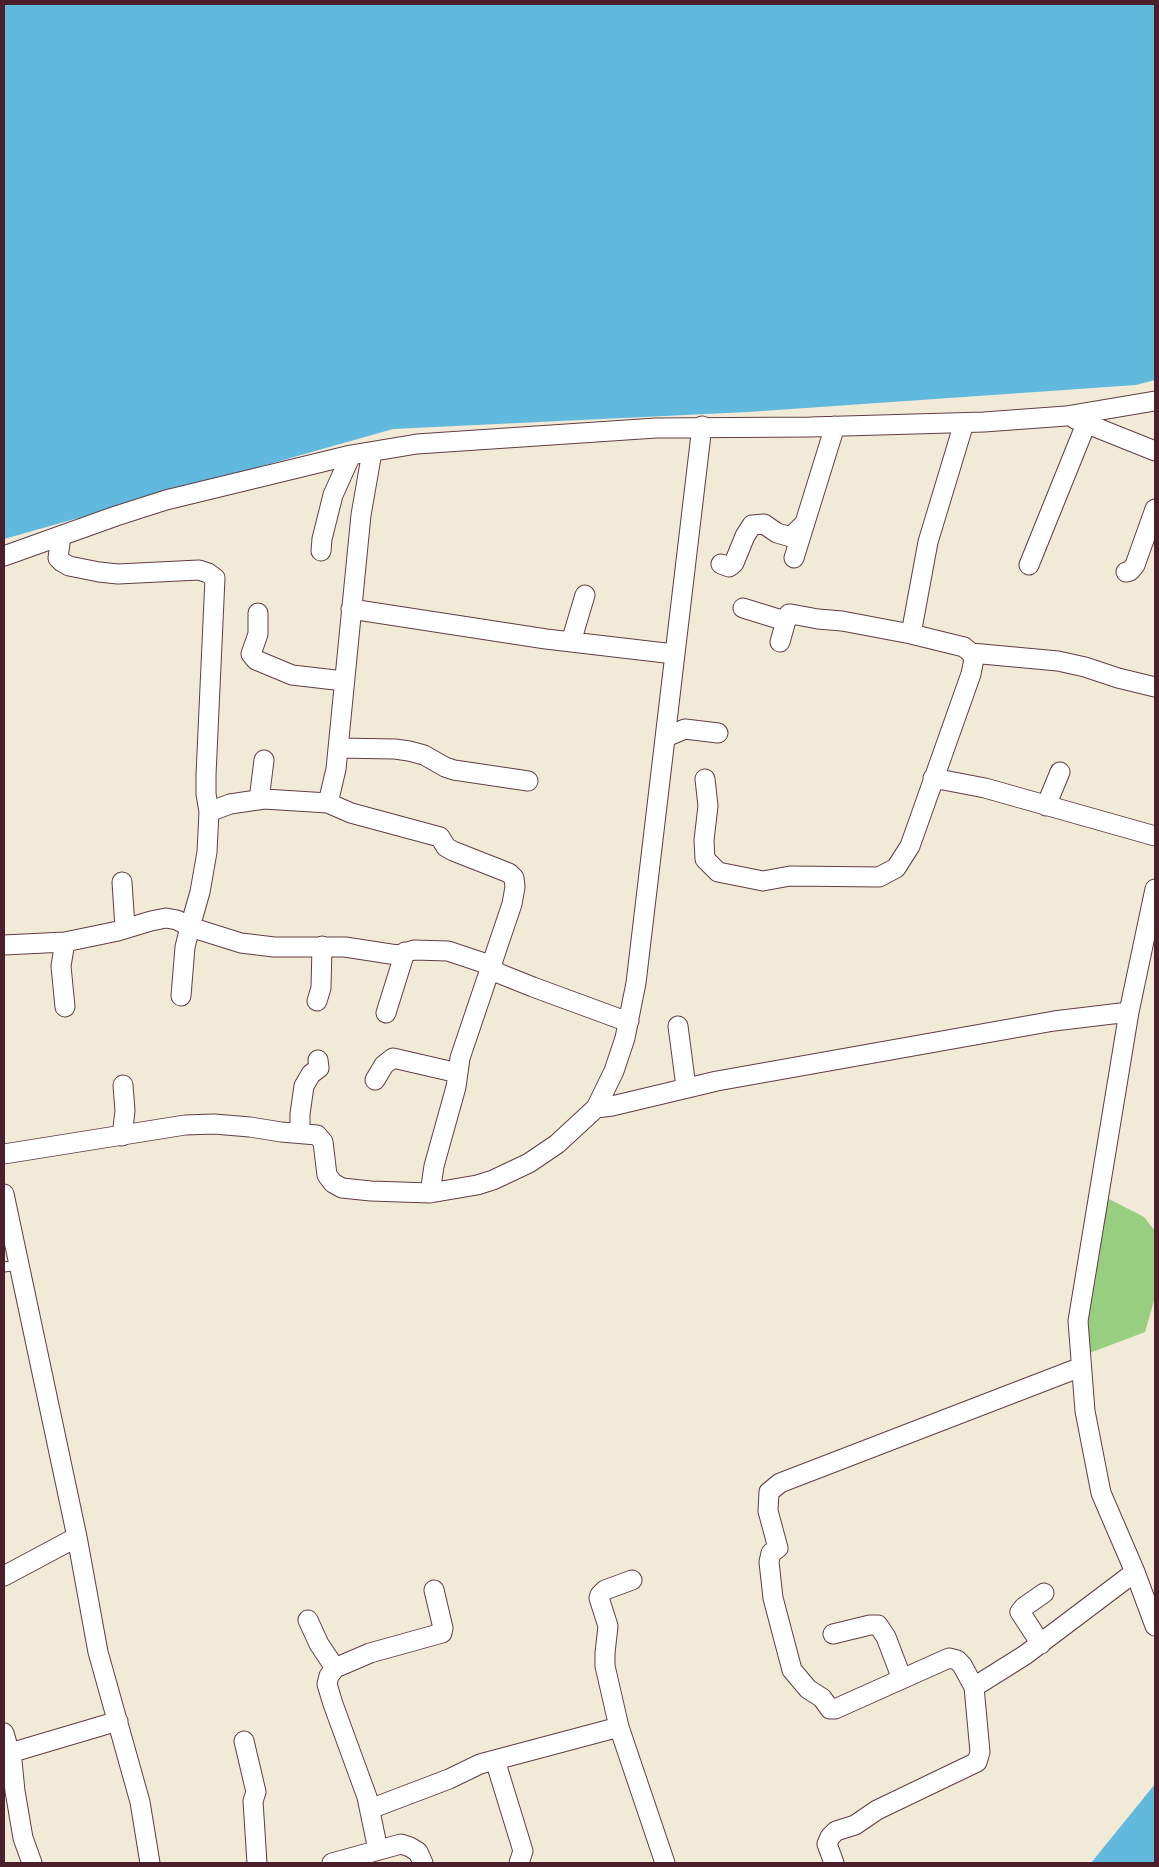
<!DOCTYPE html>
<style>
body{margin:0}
#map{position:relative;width:1159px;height:1867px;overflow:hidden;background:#f1ead6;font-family:"Playpen Sans",sans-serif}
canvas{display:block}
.frame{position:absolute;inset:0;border:5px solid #4a1f2b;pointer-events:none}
</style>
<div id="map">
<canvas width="1159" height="1867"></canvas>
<div class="frame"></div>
</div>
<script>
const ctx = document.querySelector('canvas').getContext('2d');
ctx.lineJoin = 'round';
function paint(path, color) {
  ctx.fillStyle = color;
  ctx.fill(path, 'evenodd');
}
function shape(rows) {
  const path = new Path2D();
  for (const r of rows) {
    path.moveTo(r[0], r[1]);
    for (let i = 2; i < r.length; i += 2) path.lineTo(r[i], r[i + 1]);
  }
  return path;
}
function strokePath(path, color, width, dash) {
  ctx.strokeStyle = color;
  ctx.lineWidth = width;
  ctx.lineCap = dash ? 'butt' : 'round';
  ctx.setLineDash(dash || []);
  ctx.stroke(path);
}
paint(shape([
 [1107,1198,1144,1217,1155,1231,1155,1297,1145,1332,1087,1354,1088,1297]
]), '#97ce80');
paint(shape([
 [4,4,1155,4,1155,380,1136,385,748,412,393,429,4,539],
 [1155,1784,1155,1863,1091,1863]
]), '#61b9de');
const lane = shape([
 [4,1267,18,1265]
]);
const street = shape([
 [1075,419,1155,451],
 [61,536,58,558,62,562,69,566,99,572,118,574,199,570,208,573,215,578,206,775,206,794,209,812,207,852,200,892,190,927,241,943,274,947,345,947,397,955,414,950,448,951,490,965,498,973,533,987,620,1019,629,1021],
 [321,551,322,539,333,495,351,455],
 [4,556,116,516,166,500,351,455,417,444,656,428,810,427,984,422,1066,416,1155,401],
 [794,558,835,426],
 [721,564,729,567,734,563,745,536,752,525,764,524,777,533,791,537,805,523],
 [1029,565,1086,424],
 [1126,572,1130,571,1135,565,1155,509],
 [743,608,785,621],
 [351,609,546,639,674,654],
 [258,613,258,634,251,654,256,660,292,675,344,681],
 [911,634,928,542,964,423],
 [571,642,585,595],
 [971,653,1058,661,1085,667,1118,678,1155,687],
 [666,737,685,729,718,733],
 [338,748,395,749,409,751,424,755,445,767,454,770,528,781],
 [933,778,985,788,1155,836],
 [705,779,708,806,704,840,705,859,718,872,763,881,790,876,879,877,896,868,910,846,971,674,974,659,971,653,964,647,911,634,842,621,818,619,791,614,789,614,787,617,780,642],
 [259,800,264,760],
 [328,803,336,769,361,515,372,452],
 [1046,806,1060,772],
 [209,812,230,804,264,799,328,803,351,813,440,837,446,847,453,851,509,873,514,878,515,887,512,904,460,1058,456,1087,434,1166,430,1193],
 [122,882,125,928],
 [1155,889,1129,1012,1078,1321,1085,1411,1101,1493,1135,1572,1155,1626],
 [65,942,61,966,65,1007],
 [4,945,65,942,118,931,151,921,166,918,177,920,190,927,185,947,181,996],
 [317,1001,321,988,322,946],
 [386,1013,405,952],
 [678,1026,686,1087],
 [375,1080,384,1065,393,1058,458,1073],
 [596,1108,612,1106,717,1081,1054,1021,1129,1012],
 [300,1133,300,1114,304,1086,311,1074,319,1068,318,1060],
 [122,1136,125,1111,123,1085],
 [4,1154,185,1125,214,1124,250,1127,281,1132,317,1135,323,1142,327,1175,333,1183,342,1188,371,1191,430,1193,477,1185,493,1180,529,1163,557,1144,596,1108,614,1071,625,1038,636,983,702,426],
 [4,1194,77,1537,98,1652,140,1802,150,1863],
 [4,1576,77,1537],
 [632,1580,605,1590,600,1595,599,1598,608,1626,605,1653,605,1666,619,1727,665,1863],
 [308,1620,319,1644,335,1668],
 [833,1634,870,1625,878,1625,886,1637,902,1679],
 [1041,1644,1020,1612,1024,1607,1044,1593],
 [974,1687,1025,1655,1135,1572],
 [4,1733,12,1761,15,1791,23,1838,32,1863],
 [244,1741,256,1792,253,1801,257,1863],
 [10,1753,118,1721],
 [495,1760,523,1851,519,1863],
 [370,1809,449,1779,480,1764,619,1727],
 [378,1850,367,1797,333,1704,327,1684,329,1676,335,1668,370,1653,442,1633,443,1628,434,1590],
 [332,1863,401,1844,410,1847,418,1852,423,1863],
 [834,1863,827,1844,830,1837,836,1831,855,1825,877,1810,977,1762,980,1752,974,1687,962,1665,957,1660,949,1658,835,1709,830,1709,822,1698,808,1689,792,1670,773,1598,769,1562,771,1553,778,1548,768,1511,769,1492,780,1483,1081,1367]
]);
strokePath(lane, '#633d45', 11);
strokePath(street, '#633d45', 21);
strokePath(lane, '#fff', 9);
strokePath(street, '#fff', 19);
</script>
